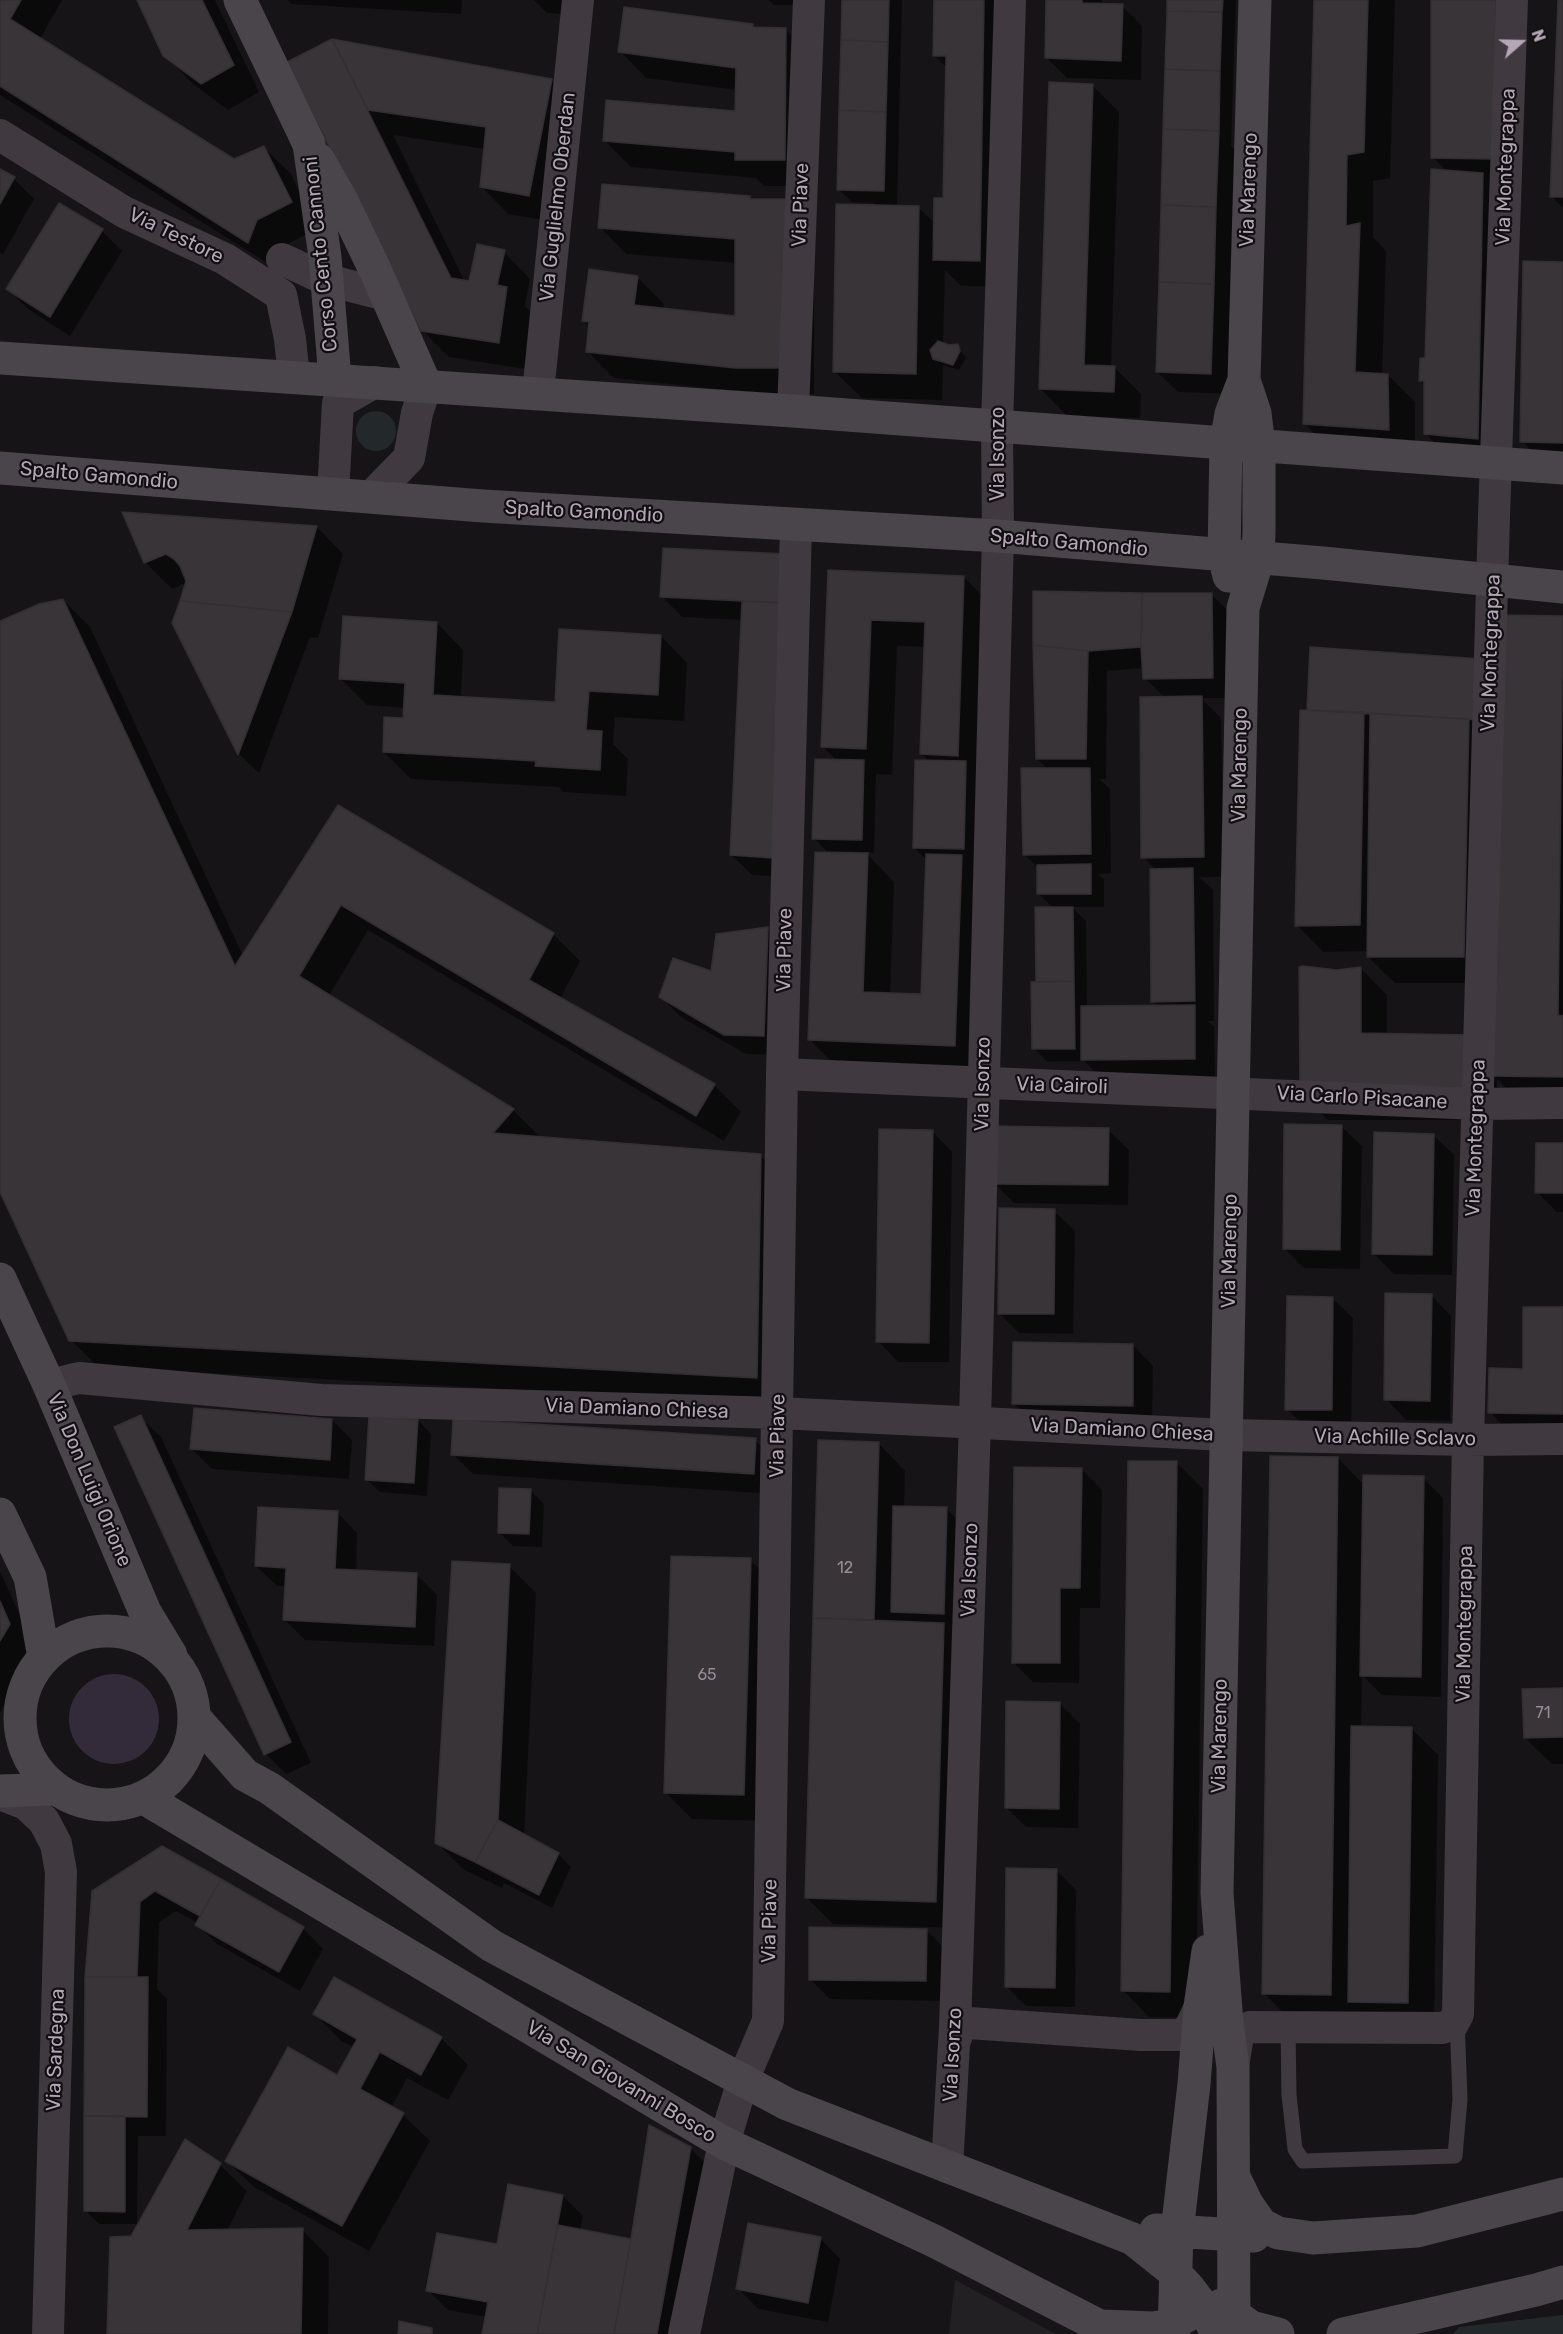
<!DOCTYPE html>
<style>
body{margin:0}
#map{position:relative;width:1563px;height:2334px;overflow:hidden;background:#161416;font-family:Rubik,sans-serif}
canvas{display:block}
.north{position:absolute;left:1491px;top:12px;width:60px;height:60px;-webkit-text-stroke:4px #110f11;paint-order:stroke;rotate:70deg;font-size:16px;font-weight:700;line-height:24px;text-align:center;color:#b4a6b6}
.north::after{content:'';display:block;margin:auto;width:21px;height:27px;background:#b4a6b6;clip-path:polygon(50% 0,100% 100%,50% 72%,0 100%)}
</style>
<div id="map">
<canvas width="1563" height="2334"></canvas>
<div class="north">N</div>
</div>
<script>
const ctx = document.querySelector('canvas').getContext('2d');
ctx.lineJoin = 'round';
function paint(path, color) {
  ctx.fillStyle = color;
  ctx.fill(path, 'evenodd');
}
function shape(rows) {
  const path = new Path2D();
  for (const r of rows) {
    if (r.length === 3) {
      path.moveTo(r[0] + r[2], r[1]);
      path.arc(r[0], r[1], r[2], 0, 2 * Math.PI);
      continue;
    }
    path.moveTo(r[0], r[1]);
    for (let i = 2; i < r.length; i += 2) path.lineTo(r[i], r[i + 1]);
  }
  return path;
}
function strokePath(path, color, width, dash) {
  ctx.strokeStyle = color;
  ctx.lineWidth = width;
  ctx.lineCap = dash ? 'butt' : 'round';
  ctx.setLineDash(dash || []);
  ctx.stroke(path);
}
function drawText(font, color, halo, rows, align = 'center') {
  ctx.font = font + ' Rubik,sans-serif';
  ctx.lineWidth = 4.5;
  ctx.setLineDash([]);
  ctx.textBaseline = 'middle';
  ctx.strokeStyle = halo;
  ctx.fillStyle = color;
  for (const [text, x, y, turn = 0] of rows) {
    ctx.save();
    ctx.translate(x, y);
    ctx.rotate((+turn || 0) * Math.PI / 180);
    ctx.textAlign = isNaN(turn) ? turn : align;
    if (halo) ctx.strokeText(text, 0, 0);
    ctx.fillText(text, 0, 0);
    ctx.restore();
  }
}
paint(shape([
 [955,2280,1056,2334,949,2334]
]), '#232023');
paint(shape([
 [376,431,20],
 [1563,2315,1563,2334,1453,2334,1459,2327]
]), '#23292b');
paint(shape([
 [114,1719,45]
]), '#342b3a');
paint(shape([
 [0,0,62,0,40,39,234,161,264,148,291,174,317,229,284,246,275,268,0,95],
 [139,0,215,0,259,92,228,110,192,83,165,55],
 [288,0,462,0,461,14,292,4],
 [534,0,587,0,586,16,547,13],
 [765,0,816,0,816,5,774,5,769,0],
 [844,0,902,0,897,207,918,207,935,224,945,199,947,68,935,56,936,0,1010,0,1006,287,961,286,945,270,943,345,957,346,966,358,959,370,943,365,942,400,862,398,835,372,874,203,852,202,838,189],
 [1048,0,1102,0,1102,5,1122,6,1142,26,1141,80,1067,78,1046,57],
 [1169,0,1236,0,1231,146,1238,152,1231,394,1178,392,1157,372],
 [1316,0,1395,0,1390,178,1373,181,1373,237,1386,251,1382,375,1388,375,1415,402,1415,456,1331,450,1304,423],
 [1432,0,1522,0,1504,465,1452,460,1426,434,1425,386,1420,381,1427,360,1447,172,1433,157],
 [1560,0,1563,0,1563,208,1552,197],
 [753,26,756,29,785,29,812,56,811,186,764,186,756,178,631,167,605,141,737,113,737,90,646,78,620,51],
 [332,41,551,80,578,107,555,222,508,214,482,187,485,149,393,135,465,282,470,283,504,252,530,279,525,306,533,315,525,369,449,357,422,330],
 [1092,85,1119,112,1111,367,1114,367,1141,394,1140,418,1067,416,1041,389],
 [0,171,14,179,34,199,3,254,0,253],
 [750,197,753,201,814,227,814,394,763,394,614,378,587,351,590,327,583,321,637,277,664,304,663,310,737,318,737,263,626,254,600,227],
 [102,231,122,251,70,336,28,309,8,289],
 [1563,263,1563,468,1549,468,1522,441],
 [124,514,317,527,343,554,318,638,310,637,259,773,239,754,173,623,188,582,172,589,145,562],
 [786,556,793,877,752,875,732,855,742,620,682,617,662,596],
 [829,572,964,577,990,604,983,869,974,869,988,883,981,1072,837,1067,810,1040,829,854,814,838,837,761,822,746],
 [897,646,925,647,921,753,930,762,914,848,928,861,922,996,890,994,894,882,865,852,874,853,876,774,892,775],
 [1034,592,1211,594,1231,614,1233,698,1201,698,1221,718,1224,877,1199,877,1213,890,1214,1021,1208,1021,1214,1027,1215,1079,1103,1080,1084,1061,1047,1062,1034,1048,1037,983,1053,908,1039,894,1038,868,1024,854,1048,769,1037,759],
 [1144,668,1145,678,1165,698,1143,857,1156,870,1153,1001,1159,1007,1087,1008,1086,921,1072,907,1104,907,1104,879,1098,874,1111,873,1110,789,1099,779,1106,779,1107,671],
 [63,600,90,627,243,956,338,807,553,934,580,961,560,999,714,1085,741,1112,724,1141,368,930,329,996,513,1110,539,1136,538,1138,760,1155,787,1182,783,1404,98,1367,71,1340,0,1188,0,623],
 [1563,618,1563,1103,1520,1102,1497,1079,1497,1120,1328,1120,1301,1093,1337,972,1361,969,1387,995,1387,1035,1471,1037,1490,983,1395,983,1368,957,1368,951,1323,952,1297,925,1311,648,1481,660],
 [1362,712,1378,713,1378,716,1365,715],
 [437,623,463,650,461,698,557,704,661,636,687,663,684,721,615,717,613,744,628,759,626,796,564,792,559,787,411,779,384,752,404,719,405,708,367,705,341,679],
 [768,929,788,949,784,1055,746,1054,681,1017,660,996,712,973],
 [1341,1126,1362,1146,1360,1269,1304,1268,1284,1248],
 [1108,1130,1129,1150,1128,1205,1014,1203,994,1183],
 [932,1131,952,1152,949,1362,898,1362,878,1341],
 [1433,1135,1454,1155,1452,1275,1394,1274,1374,1254],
 [1563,1145,1563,1212,1557,1212,1537,1192],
 [1054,1211,1075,1231,1073,1334,1019,1333,999,1313],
 [1431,1295,1451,1316,1450,1421,1406,1420,1386,1399],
 [1332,1298,1353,1318,1351,1430,1307,1429,1287,1409],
 [1563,1309,1563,1434,1510,1433,1490,1412,1525,1370],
 [1133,1345,1153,1366,1152,1425,1034,1424,1014,1404],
 [140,1417,161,1437,311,1763,286,1774,266,1754],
 [332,1420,352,1440,349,1479,212,1469,192,1449],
 [418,1420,431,1434,427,1496,380,1492,366,1479],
 [755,1440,775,1460,773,1494,473,1474,453,1454],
 [820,1442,879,1444,905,1471,904,1508,946,1508,966,1529,962,1928,833,1924,806,1897],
 [1338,1458,1364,1485,1423,1478,1443,1498,1441,1697,1382,1695,1362,1675,1361,1727,1411,1728,1438,1755,1434,2029,1376,2028,1357,2010,1357,2021,1290,2020,1264,1993],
 [1177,1463,1203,1489,1196,2018,1149,2017,1123,1990],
 [1082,1470,1102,1490,1100,1608,1080,1608,1079,1683,1033,1682,1013,1662],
 [530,1490,544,1504,542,1547,513,1546,500,1533],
 [337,1512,357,1533,356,1572,417,1575,437,1595,434,1646,305,1640,285,1620,286,1586,277,1586,256,1566],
 [750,1560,777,1586,770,1821,692,1819,665,1792],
 [509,1566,536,1593,524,1836,558,1854,571,1867,552,1908,504,1883,502,1888,463,1869,436,1842],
 [0,1571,36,1651,0,1712],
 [1563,1690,1563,1764,1552,1764,1525,1738],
 [1059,1703,1080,1724,1078,1828,1026,1827,1006,1807],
 [162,1848,303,1928,323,1949,300,1991,217,1944,197,1924,198,1923,176,1911,159,1922,157,1989,167,1999,166,2136,138,2136,137,2224,99,2224,86,2211,87,1976],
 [1056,1870,1076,1890,1075,2007,1026,2006,1006,1986],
 [926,1930,946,1950,945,2001,830,1999,810,1979],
 [334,1979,441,2038,468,2065,448,2100,407,2078,391,2108,403,2115,430,2141,369,2251,254,2187,227,2161,338,2077,354,2047,341,2041,315,2014],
 [185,2141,220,2165,247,2191,227,2231,302,2230,329,2257,328,2334,108,2334,132,2238],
 [690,2148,711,2169,680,2334,484,2334,487,2317,448,2310,428,2290,498,2246,563,2196,583,2216,580,2231,633,2240],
 [820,2238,840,2259,828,2322,758,2309,738,2288]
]), '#0007');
const building = shape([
 [0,0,21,0,10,19,234,159,264,146,292,202,257,220,248,243,0,86,0,0],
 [137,0,202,0,234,65,201,84,163,56,137,0],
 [842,0,889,0,888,42,841,40,842,0],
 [934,0,984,0,980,261,933,260,934,198,943,198,946,56,933,56,934,0],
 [1046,0,1082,0,1082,3,1123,4,1121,61,1045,58,1046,0],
 [1167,0,1223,0,1222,12,1167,11,1167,0],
 [1314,0,1368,0,1364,152,1347,155,1346,226,1360,223,1355,372,1388,374,1389,430,1303,424,1314,0],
 [1431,0,1496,0,1495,159,1431,158,1431,0],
 [1558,0,1563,0,1563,197,1550,197,1558,0],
 [624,7,753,24,753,27,786,28,785,160,735,160,735,152,603,141,606,100,735,111,736,68,618,52,624,7],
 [1167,11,1222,12,1220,71,1165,69,1167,11],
 [332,39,552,79,529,196,480,187,486,127,368,110,332,39],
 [332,39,451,278,469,281,477,244,505,250,497,285,507,287,499,343,421,331,287,62,332,39],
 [841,40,888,42,886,112,839,110,841,40],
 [1165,69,1220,71,1219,131,1163,129,1165,69],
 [1049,82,1093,84,1084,365,1115,366,1114,392,1039,389,1049,82],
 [839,110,886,112,884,191,837,190,839,110],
 [1163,129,1219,131,1216,207,1161,205,1163,129],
 [0,169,15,177,0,204,0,169],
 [1431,169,1483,173,1478,439,1424,434,1424,381,1419,381,1420,358,1425,358,1431,169],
 [602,184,750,196,750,199,788,199,788,368,735,368,586,352,589,322,582,321,589,269,638,276,634,305,735,316,735,239,598,228,602,184],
 [59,203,103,229,50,317,6,289,59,203],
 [836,204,919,206,916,374,833,372,836,204],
 [1161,205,1216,207,1214,284,1159,282,1161,205],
 [1523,261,1563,262,1563,443,1520,442,1523,261],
 [1159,282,1214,284,1211,374,1156,372,1159,282],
 [938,341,949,345,958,344,960,351,953,365,933,359,930,350,938,341],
 [122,512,317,526,292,612,180,601,186,581,180,566,174,559,166,554,144,563,122,512],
 [663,548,787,554,785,603,660,597,663,548],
 [828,570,964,576,958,756,920,754,925,622,871,620,866,749,821,747,828,570],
 [1033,591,1142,593,1141,647,1088,651,1033,645,1033,591],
 [1142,593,1212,593,1213,678,1143,679,1141,647,1142,593],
 [63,599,235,966,338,805,554,933,529,980,715,1084,696,1116,341,905,299,976,514,1109,493,1133,761,1154,757,1378,69,1341,0,1192,0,621,39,604,63,599],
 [180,601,292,612,238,755,172,623,180,601],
 [742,601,785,603,773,858,730,855,742,601],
 [1499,615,1563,616,1558,1015,1563,1016,1563,1077,1492,1076,1499,615],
 [343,616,437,622,433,695,555,702,559,629,661,635,658,695,589,691,586,730,602,731,600,770,535,766,536,761,383,752,384,717,403,718,405,683,339,679,343,616],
 [1033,645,1088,651,1086,759,1036,759,1033,645],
 [1310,647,1482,659,1481,720,1307,710,1310,647],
 [1202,696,1204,857,1141,858,1140,697,1202,696],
 [1300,710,1364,712,1360,925,1295,926,1300,710],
 [1370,713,1469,719,1464,957,1367,957,1370,713],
 [815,759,864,760,862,840,812,839,815,759],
 [915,760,966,761,964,849,913,848,915,760],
 [1021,768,1090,768,1091,854,1023,855,1021,768],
 [815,852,868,853,863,992,921,994,926,854,962,855,955,1046,808,1040,815,852],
 [1091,864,1091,894,1037,894,1037,865,1091,864],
 [1193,868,1195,1001,1151,1002,1150,869,1193,868],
 [1035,907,1073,907,1074,981,1036,982,1035,907],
 [768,927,764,1036,724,1035,659,997,673,958,711,971,716,934,768,927],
 [1303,966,1337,970,1361,967,1361,1033,1471,1035,1471,1094,1300,1094,1299,967,1303,966],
 [1074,981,1075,1049,1032,1049,1031,982,1074,981],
 [1195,1005,1195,1059,1081,1060,1081,1006,1195,1005],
 [1284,1124,1342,1125,1340,1250,1283,1249,1284,1124],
 [994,1126,1109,1128,1108,1185,993,1184,994,1126],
 [879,1129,933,1130,929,1343,876,1342,879,1129],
 [1374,1132,1434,1134,1432,1255,1372,1254,1374,1132],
 [1536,1143,1563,1143,1563,1193,1535,1193,1536,1143],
 [999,1208,1055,1209,1054,1314,998,1314,999,1208],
 [1385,1293,1432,1294,1430,1401,1384,1400,1385,1293],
 [1287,1296,1333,1297,1332,1410,1285,1410,1287,1296],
 [1523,1307,1563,1307,1563,1414,1488,1413,1489,1368,1523,1369,1523,1307],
 [1013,1342,1133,1344,1133,1406,1012,1404,1013,1342],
 [194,1408,332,1419,330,1460,190,1449,194,1408],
 [141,1415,291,1742,264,1755,114,1427,141,1415],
 [369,1416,418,1419,414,1483,365,1480,369,1416],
 [453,1419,756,1438,754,1474,451,1455,453,1419],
 [818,1440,879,1442,874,1620,813,1618,818,1440],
 [1270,1456,1338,1457,1331,1995,1262,1994,1270,1456],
 [1128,1461,1177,1461,1170,1992,1121,1991,1128,1461],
 [1014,1467,1082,1468,1080,1588,1060,1588,1060,1663,1012,1663,1014,1467],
 [1363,1475,1424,1476,1421,1677,1360,1676,1363,1475],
 [499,1488,531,1489,529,1534,498,1533,499,1488],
 [893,1506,947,1507,944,1614,891,1612,893,1506],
 [258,1507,338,1511,335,1569,417,1573,415,1627,283,1620,286,1568,255,1566,258,1507],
 [671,1556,751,1558,744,1795,664,1793,671,1556],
 [452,1561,510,1564,498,1820,475,1862,435,1843,452,1561],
 [0,1601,10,1624,0,1641,0,1601],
 [813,1618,944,1623,936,1902,805,1898,813,1618],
 [1563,1688,1563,1737,1524,1738,1522,1689,1563,1688],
 [1006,1701,1060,1702,1059,1809,1005,1808,1006,1701],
 [1351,1726,1412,1727,1408,2003,1348,2002,1351,1726],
 [498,1820,559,1853,539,1895,475,1862,498,1820],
 [162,1846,221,1879,200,1916,155,1891,140,1902,137,1977,85,1977,92,1891,162,1846],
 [1006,1868,1057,1869,1055,1988,1005,1987,1006,1868],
 [221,1879,304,1927,279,1972,195,1925,221,1879],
 [809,1927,927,1929,926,1981,809,1980,809,1927],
 [85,1977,148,1977,147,2117,84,2116,85,1977],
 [334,1977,442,2037,421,2075,380,2052,360,2089,404,2113,342,2226,225,2161,288,2047,337,2075,357,2039,313,2014,334,1977],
 [84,2116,125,2116,125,2212,84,2211,84,2116],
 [649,2125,691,2147,657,2334,614,2334,631,2239,649,2125],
 [185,2139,221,2163,187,2230,303,2228,301,2334,107,2334,110,2237,131,2236,185,2139],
 [508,2184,563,2195,537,2334,482,2334,488,2302,426,2291,437,2233,497,2244,508,2184],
 [748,2223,821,2237,808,2303,736,2289,748,2223],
 [558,2225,631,2239,614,2334,537,2334,558,2225],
 [399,2321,432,2328,432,2334,398,2334,399,2321]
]);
paint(building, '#383438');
strokePath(building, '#322e32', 1.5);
strokePath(shape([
 [1288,2027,1289,2095,1295,2149,1303,2161,1455,2156,1460,2099,1457,2020]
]), '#403a40', 15);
strokePath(shape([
 [0,135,124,212,225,259,281,295,290,339,294,377],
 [282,259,327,280,386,295],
 [538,393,578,0],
 [793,411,809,0],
 [333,494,338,403,375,382],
 [371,497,409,458,417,413,426,386],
 [782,1074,1478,1104,1563,1103],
 [49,1385,79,1378,321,1400,778,1413,1226,1435,1468,1440,1563,1439],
 [0,1794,26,1804,44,1821,56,1844,61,1872,48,2334],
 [954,2043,959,2029,969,2023,1141,2035,1181,2035,1190,2028,1200,2007],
 [1233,2067,1238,2035,1241,2031,1250,2027,1442,2028,1452,2025,1458,2014,1468,1440,1494,516,1512,0],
 [947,2167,955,2027,975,1422,998,536,997,426,1010,0],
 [684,2334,724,2143,743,2080,768,2021,782,1074,796,525]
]), '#403a40', 32);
strokePath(shape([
 [240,0,309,144,325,257,335,379],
 [318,159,341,199,377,274,426,386],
 [0,358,793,411,1563,468],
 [0,468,483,506,998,536,1323,563,1563,587],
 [1229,576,1224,556,1226,443,1231,414,1244,380,1255,0],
 [0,1279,49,1385,145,1612,171,1655],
 [0,1514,30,1577,44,1658],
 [107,1718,87],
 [194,1717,245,1775,269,1788,492,1946,787,2104,1133,2239,1172,2270,1188,2287,1204,2308,1217,2334],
 [0,1791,55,1789],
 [144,1798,724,2143,934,2241,1115,2334],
 [1234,2177,1247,2204,1261,2224,1278,2233,1313,2238,1417,2231,1563,2194],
 [1156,2230,1254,2236],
 [1221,2305,1251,2327,1278,2334],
 [1101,2326,1155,2328,1169,2325,1192,2313],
 [1174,2334,1177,2232,1194,2084,1200,2007,1208,1951],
 [1234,2334,1233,2067,1227,2023,1217,1893,1243,608,1258,559,1259,532,1259,446,1255,413,1244,380],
 [1343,2334,1536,2290,1563,2282]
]), '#4a444b', 33);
drawText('16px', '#958a96', null, [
 ["12",845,1568],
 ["65",707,1675],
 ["71",1543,1713]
]);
drawText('20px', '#b4a6b6', '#110f11', [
 ["Via Montegrappa",1506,167,-88],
 ["Via Marengo",1249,190,-88],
 ["Via Guglielmo Oberdan",558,197,-84],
 ["Via Piave",801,205,-88],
 ["Via Testore",176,236,26],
 ["Corso Cento Cannoni",321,254,-96],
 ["Via Isonzo",998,454,-90],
 ["Spalto Gamondio",99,476,5],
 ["Spalto Gamondio",584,512,3],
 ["Spalto Gamondio",1069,543,5],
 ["Via Montegrappa",1491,653,-88],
 ["Via Marengo",1240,765,-89],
 ["Via Piave",785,950,-89],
 ["Via Isonzo",983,1084,-89],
 ["Via Cairoli",1062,1086,2],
 ["Via Carlo Pisacane",1362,1098,3],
 ["Via Montegrappa",1476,1138,-88],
 ["Via Marengo",1230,1251,-89],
 ["Via Damiano Chiesa",637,1409,2],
 ["Via Damiano Chiesa",1122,1430,3],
 ["Via Piave",778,1436,-89],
 ["Via Achille Sclavo",1395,1438,1],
 ["Via Don Luigi Orione",89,1480,67],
 ["Via Isonzo",970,1570,-88],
 ["Via Montegrappa",1465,1624,-89],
 ["Via Marengo",1220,1736,-89],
 ["Via Piave",770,1921,-89],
 ["Via Sardegna",56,2050,-88],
 ["Via Isonzo",953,2055,-87],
 ["Via San Giovanni Bosco",621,2082,31]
]);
</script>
